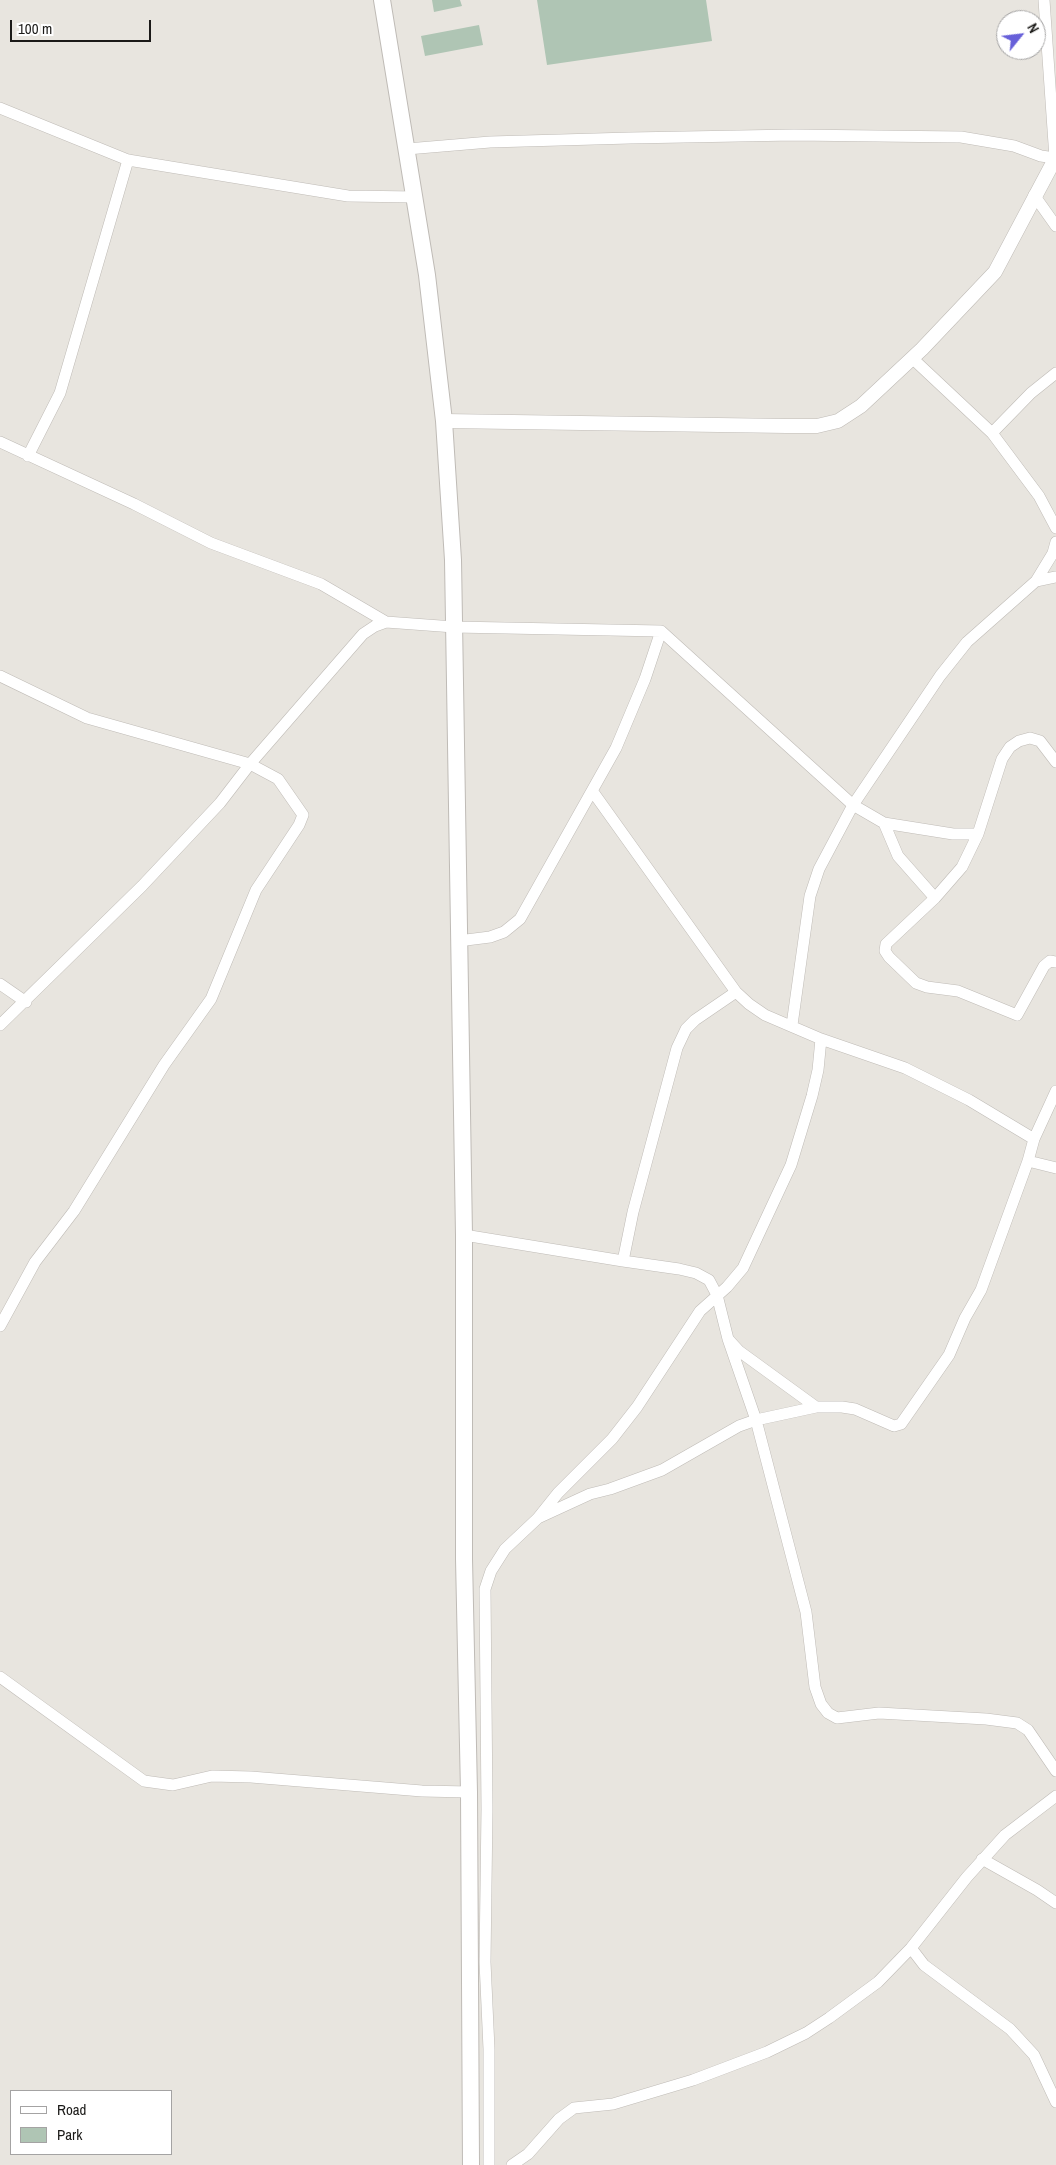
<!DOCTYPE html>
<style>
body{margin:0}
#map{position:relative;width:1056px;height:2165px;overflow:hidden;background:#e8e5df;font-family:"Archivo Narrow",sans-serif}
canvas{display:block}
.legend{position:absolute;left:10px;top:2090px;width:162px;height:65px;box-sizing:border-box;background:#fff;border:1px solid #a4a3a3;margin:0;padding:6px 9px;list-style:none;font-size:15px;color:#1b1a18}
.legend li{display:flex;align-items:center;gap:10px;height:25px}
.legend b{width:25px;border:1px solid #a4a3a3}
.north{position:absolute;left:996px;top:10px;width:50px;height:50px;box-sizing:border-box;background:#fff;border:1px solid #a4a3a3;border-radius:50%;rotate:61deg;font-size:14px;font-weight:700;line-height:20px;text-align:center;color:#1b1a18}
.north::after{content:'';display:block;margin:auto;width:18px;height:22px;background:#6760d9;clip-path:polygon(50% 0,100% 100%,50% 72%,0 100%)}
.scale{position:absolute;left:10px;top:20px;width:141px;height:22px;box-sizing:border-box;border:2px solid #1b1a18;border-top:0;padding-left:6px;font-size:15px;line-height:18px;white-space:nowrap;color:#1b1a18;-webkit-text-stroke:4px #fff;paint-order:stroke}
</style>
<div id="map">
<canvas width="1056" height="2165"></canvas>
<ul class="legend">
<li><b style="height:6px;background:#fff"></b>Road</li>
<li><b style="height:14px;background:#afc5b4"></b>Park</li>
</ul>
<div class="north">N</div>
<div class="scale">100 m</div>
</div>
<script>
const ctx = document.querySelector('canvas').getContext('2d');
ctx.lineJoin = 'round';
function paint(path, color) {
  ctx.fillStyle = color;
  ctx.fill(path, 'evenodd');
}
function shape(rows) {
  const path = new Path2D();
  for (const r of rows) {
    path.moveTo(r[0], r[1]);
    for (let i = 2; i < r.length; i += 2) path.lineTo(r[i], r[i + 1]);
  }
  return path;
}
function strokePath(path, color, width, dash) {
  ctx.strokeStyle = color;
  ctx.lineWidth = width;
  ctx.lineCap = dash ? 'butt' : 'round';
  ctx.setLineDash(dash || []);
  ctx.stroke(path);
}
paint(shape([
 [432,0,460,0,462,6,434,12],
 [537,0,706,0,712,41,547,65],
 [479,25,483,45,425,56,421,36]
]), '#afc5b4');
const minor = shape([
 [0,108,128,160,348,196,415,197],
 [407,149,490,142,630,138,794,135,961,137,1014,146,1041,156,1055,158,1044,0],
 [1034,195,1056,226],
 [912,358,992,433,1039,496,1056,528],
 [992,433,1031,393,1056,373],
 [0,442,134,504,211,543,321,584,386,622],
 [28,456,60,393,128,160],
 [1056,542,1053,553,1036,581,967,642,940,676,853,805,884,823,953,834,978,834,1002,759,1010,747,1019,741,1030,738,1040,741,1056,762],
 [1036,581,1056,577],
 [0,676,87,718,250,764,278,779,303,815,299,825,256,890,211,999,164,1065,74,1211,35,1262,0,1326],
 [593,792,736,992],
 [884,823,898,856,935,898],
 [978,834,962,867,935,898,886,944,885,951,889,957,916,983,927,987,958,991,1017,1015,1044,966,1050,961,1056,962],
 [458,941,490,937,504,932,520,919,616,748,645,679,661,631],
 [0,984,26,1002],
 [0,1025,142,886,220,803,250,764,363,634,375,626,386,622,454,627,661,631,853,805,819,869,810,896,792,1025],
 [1034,1139,1056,1091],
 [464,1235,623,1261,633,1212,677,1048,686,1029,695,1020,736,992,749,1004,765,1015,821,1039,905,1068,969,1100,1034,1139,1028,1161,1056,1168],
 [623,1261,679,1269,696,1273,709,1280,717,1295,728,1339,739,1351,816,1407],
 [728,1339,756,1420,806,1612,815,1687,821,1704,828,1713,837,1718,879,1713,986,1719,1017,1723,1028,1730,1056,1771],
 [540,1517,590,1494,610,1489,662,1470,739,1426,756,1420,816,1407,842,1407,855,1409,894,1426,901,1424,949,1355,965,1318,981,1290,1028,1161],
 [0,1677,144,1781,173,1785,212,1776,251,1777,422,1791,469,1792],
 [982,1859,1037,1890,1056,1903],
 [911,1948,924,1965,1010,2029,1034,2055,1056,2102],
 [489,2165,489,2049,485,1962,487,1809,485,1589,491,1571,505,1549,538,1518,558,1493,612,1439,637,1407,700,1311,727,1287,743,1268,791,1165,812,1096,818,1070,821,1039],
 [512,2165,528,2154,559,2119,574,2108,613,2104,693,2080,767,2052,806,2033,829,2018,878,1982,911,1948,967,1877,1005,1835,1056,1796]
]);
const tertiary = shape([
 [444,421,787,426,817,426,838,421,861,406,922,349,995,272,1056,157]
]);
const secondary = shape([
 [382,0,427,275,444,421,453,560,464,1235,464,1559,469,1792,471,2165]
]);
strokePath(minor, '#bfbbb6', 12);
strokePath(tertiary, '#bfbbb6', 15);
strokePath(secondary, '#bfbbb6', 18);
strokePath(minor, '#fff', 11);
strokePath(tertiary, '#fff', 14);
strokePath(secondary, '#fff', 16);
</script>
